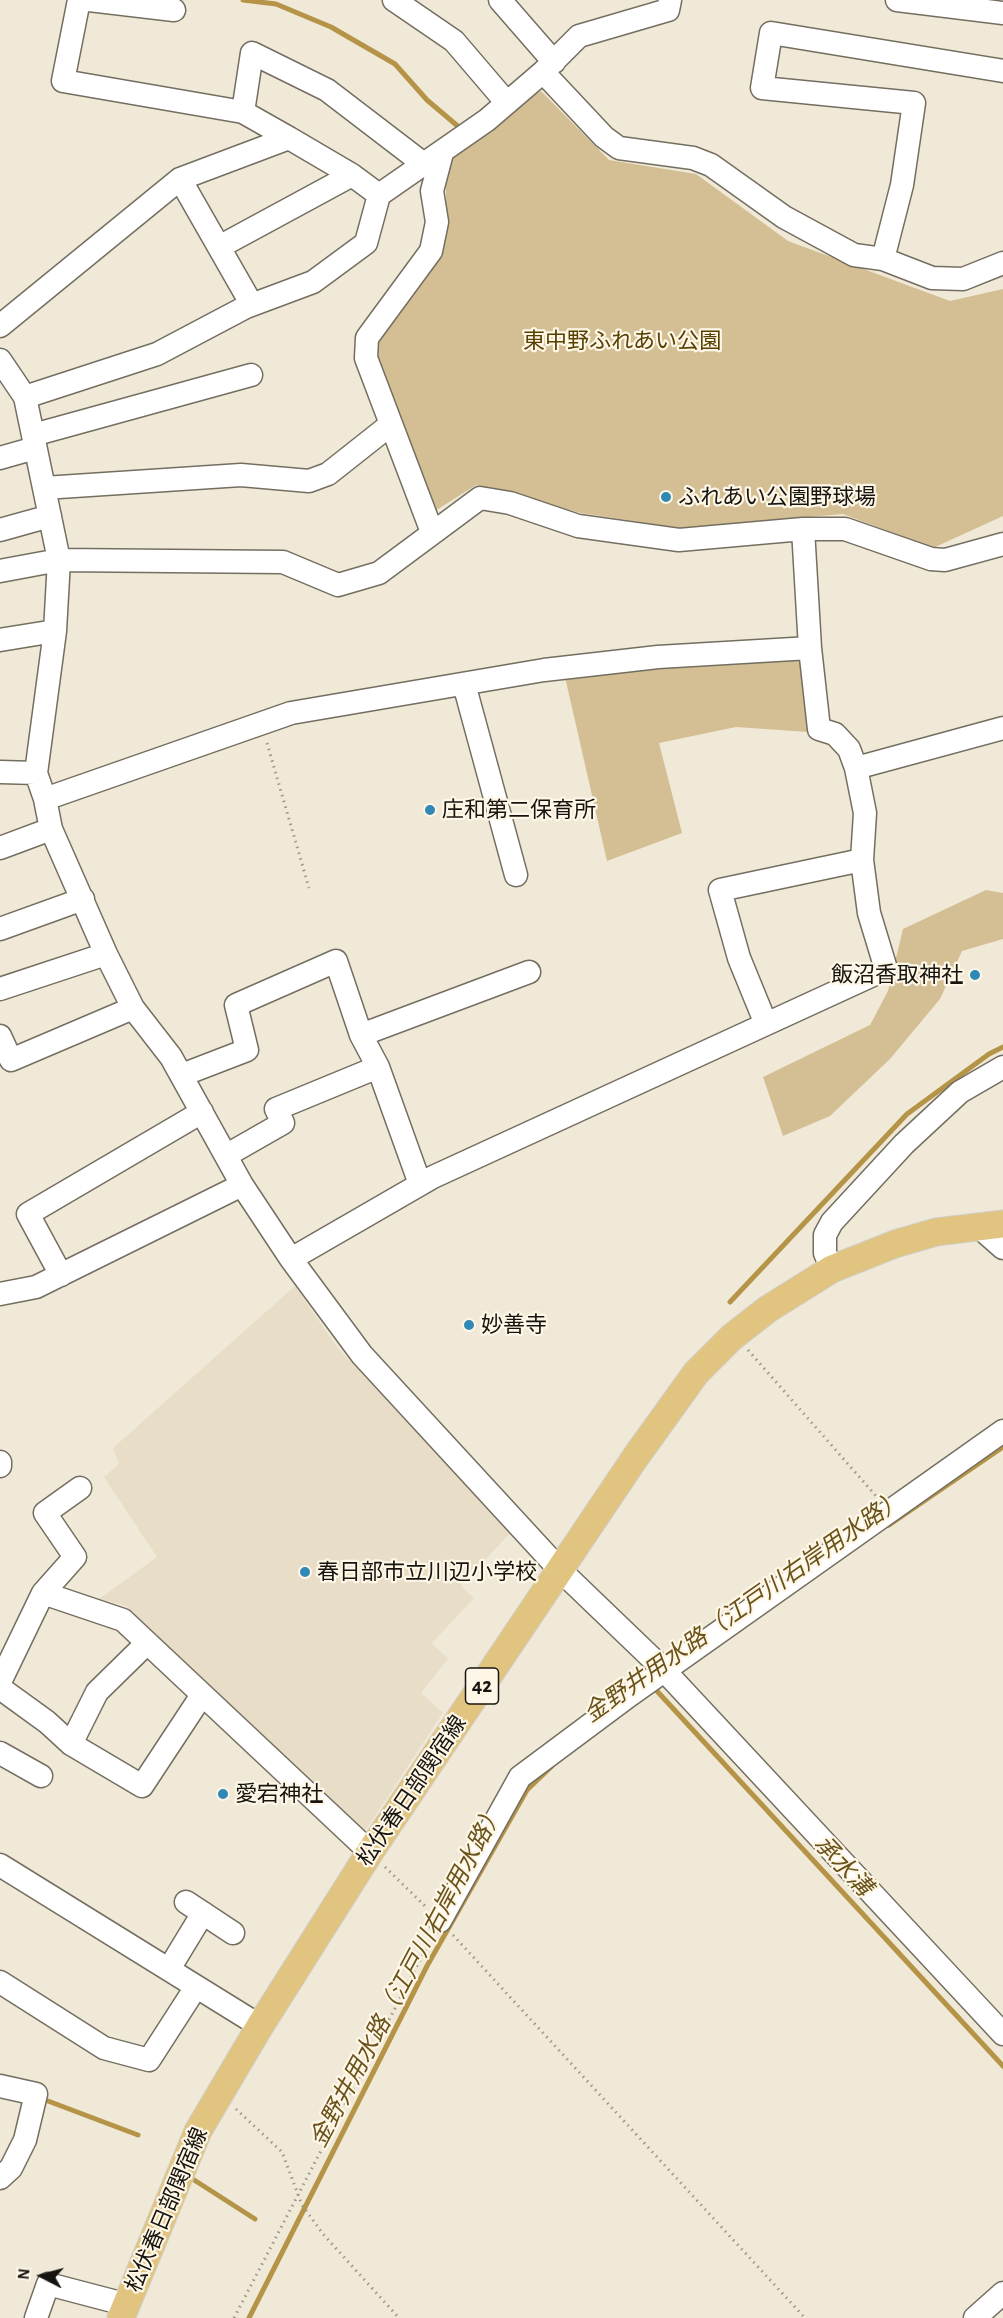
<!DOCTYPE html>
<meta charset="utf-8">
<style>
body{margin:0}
#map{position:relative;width:1003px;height:2318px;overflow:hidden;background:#f0e9d8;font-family:"Alegreya Sans",sans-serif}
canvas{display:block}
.north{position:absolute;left:12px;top:2246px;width:60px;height:60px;-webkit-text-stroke:4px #fef6e6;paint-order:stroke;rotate:276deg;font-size:16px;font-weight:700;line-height:24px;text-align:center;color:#16140e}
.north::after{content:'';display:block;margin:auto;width:21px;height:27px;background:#16140e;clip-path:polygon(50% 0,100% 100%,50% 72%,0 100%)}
</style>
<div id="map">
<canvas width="1003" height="2318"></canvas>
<div class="north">N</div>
</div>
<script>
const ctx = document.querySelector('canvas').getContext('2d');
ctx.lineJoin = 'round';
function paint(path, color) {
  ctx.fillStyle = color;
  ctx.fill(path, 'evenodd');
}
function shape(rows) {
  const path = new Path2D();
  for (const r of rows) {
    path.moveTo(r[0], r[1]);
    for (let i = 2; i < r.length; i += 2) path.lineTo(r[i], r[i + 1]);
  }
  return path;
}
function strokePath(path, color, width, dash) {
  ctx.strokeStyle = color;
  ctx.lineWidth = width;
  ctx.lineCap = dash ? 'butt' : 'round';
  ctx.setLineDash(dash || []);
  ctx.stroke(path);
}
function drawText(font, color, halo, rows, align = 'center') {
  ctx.font = font + ' "Alegreya Sans","Noto Sans JP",sans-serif';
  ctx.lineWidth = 4.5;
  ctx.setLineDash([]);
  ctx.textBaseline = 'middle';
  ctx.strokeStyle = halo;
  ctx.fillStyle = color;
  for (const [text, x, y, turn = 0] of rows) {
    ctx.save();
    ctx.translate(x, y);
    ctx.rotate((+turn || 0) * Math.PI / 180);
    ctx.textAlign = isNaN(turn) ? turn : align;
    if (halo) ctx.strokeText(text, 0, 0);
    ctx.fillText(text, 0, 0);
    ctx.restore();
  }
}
paint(shape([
 [295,1286,337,1347,510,1533,461,1586,474,1598,432,1643,448,1659,421,1693,443,1713,365,1831,126,1606,99,1599,157,1557,104,1477,119,1464,113,1448]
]), '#e8dec7');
paint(shape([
 [541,91,609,160,696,174,788,241,950,301,1003,289,1003,516,933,548,843,514,679,528,581,513,476,485,435,511,367,338,445,240,446,188,442,153],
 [800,660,808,732,736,727,659,743,682,833,607,861,565,677,662,666],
 [986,890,1003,893,1003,939,962,951,940,999,890,1059,830,1116,783,1136,763,1077,870,1025,888,991,903,929]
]), '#d3bf93');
strokePath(shape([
 [243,0,276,4,331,27,395,64,427,100,460,128],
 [730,1302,907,1114,989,1054,1003,1047],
 [889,1525,1003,1447],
 [656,1690,1003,2066],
 [48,2101,138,2135],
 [191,2178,255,2219],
 [249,2318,427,1966,527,1790,552,1766]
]), '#b59448', 5);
const minor = shape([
 [79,0,63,81,243,112],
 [89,0,174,10],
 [394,0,454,41,507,103],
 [500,0,554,62],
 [897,0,1003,13],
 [543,72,604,137,619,148,693,158,711,165,784,217,854,255,883,259,932,278,963,279,1003,263],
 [289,138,243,112,252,53,327,90,425,165],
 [180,179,252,305],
 [219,247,352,175,379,195],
 [883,259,902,185,914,103,762,88,771,33,1003,71],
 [0,326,180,179,289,138,352,175],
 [0,360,25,397,59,560,55,631,36,773,45,799,51,829,106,954,133,1008,171,1057,242,1185,291,1259,362,1355,560,1570,661,1667,1003,2034],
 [25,397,157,354,246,307,313,282,366,243,379,195,487,120,543,72,579,36,668,10,670,0],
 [33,435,251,375],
 [0,458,35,448],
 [44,488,241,475,309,481,328,474,390,425],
 [803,529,810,648,819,729,835,734,849,749,856,768,1003,728],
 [0,530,50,516],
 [432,532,366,358,367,338,431,251,437,222,432,191,442,153],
 [0,571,59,560,283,562,338,585,379,573,480,498,510,503,578,526,679,540,803,529,845,529,931,559,945,560,1003,544],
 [0,640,55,631],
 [464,684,516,875],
 [0,772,36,773],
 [45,799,291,713,544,670,658,657,810,648],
 [0,848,51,829],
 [0,929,83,899],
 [0,989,106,954],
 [766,1024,739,958,720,890,862,860],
 [0,1036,11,1060,133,1008],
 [182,1075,247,1050,236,1005,336,961,361,1035],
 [227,1155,283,1123,276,1109,378,1067],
 [420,1184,378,1067,361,1035,529,972],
 [978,1226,1003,1248],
 [291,1259,433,1177,886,969,869,913,862,860,865,813,856,768],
 [832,1269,825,1253,825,1235,832,1222,904,1144,960,1092,1003,1067],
 [61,1275,28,1214,202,1112],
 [0,1294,36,1287,242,1185],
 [0,1462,0,1466],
 [43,1593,75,1557,45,1513,80,1488],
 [0,1682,43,1593,123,1620,370,1852],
 [0,1688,47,1722,71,1744,142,1786,202,1695],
 [71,1744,97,1692,147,1643],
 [0,1753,41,1776],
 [0,1865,260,2026],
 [186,1902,233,1933],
 [440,1921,520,1777,630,1695,1003,1431],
 [169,1969,203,1913],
 [0,1982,104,2048,149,2060,196,1987],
 [0,2086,36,2094,25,2140,11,2168,0,2178],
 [36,2318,48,2284,128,2305],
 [975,2318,1003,2293]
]);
const major = shape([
 [121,2318,198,2131,260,2026,370,1852,637,1455,696,1373,732,1337,768,1309,832,1269,895,1244,936,1232,1003,1224]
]);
strokePath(minor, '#746e60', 25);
strokePath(major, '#d0d0cf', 29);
strokePath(shape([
 [267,743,309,888],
 [748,1350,876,1496],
 [385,1867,425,1906],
 [453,1935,805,2318],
 [236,2109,282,2152,302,2205,323,2234,399,2318],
 [234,2318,431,1939]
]), '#9d988b', 3, [1.5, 4.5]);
strokePath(minor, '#fff', 22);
strokePath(major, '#e0c47f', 27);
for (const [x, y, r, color] of [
 [666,497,6,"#3088b6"],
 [430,810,6,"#3088b6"],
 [975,975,6,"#3088b6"],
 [469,1325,6,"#3088b6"],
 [305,1572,6,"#3088b6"],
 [223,1794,6,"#3088b6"]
]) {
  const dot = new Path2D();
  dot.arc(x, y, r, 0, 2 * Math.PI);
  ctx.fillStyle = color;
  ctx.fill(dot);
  strokePath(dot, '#fef6e6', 2);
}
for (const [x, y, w] of [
 [482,1686,33]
]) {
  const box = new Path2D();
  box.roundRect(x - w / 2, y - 18, w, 36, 4.5);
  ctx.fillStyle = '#fef6e6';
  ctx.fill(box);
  strokePath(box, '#16140e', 1.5);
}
drawText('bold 21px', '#16140e', null, [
 ["42",482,1686]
]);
drawText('22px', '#574000', '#fef6e6', [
 ["東中野ふれあい公園",622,341]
]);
drawText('22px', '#16140e', '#fef6e6', [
 ["ふれあい公園野球場",678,497],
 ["庄和第二保育所",442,810],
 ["飯沼香取神社",963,975,"right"],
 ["妙善寺",481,1325],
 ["春日部市立川辺小学校",317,1572],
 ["愛宕神社",235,1794]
], 'left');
drawText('22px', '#16140e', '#fef6e6', [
 ["松伏春日部関宿線",412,1791,-56],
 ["松伏春日部関宿線",167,2210,-67]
]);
drawText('italic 24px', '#6a531a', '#fef6e6', [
 ["金野井用水路（江戸川右岸用水路）",744,1607,-35],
 ["承水溝",843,1866,47],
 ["金野井用水路（江戸川右岸用水路）",407,1976,-62]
]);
</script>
